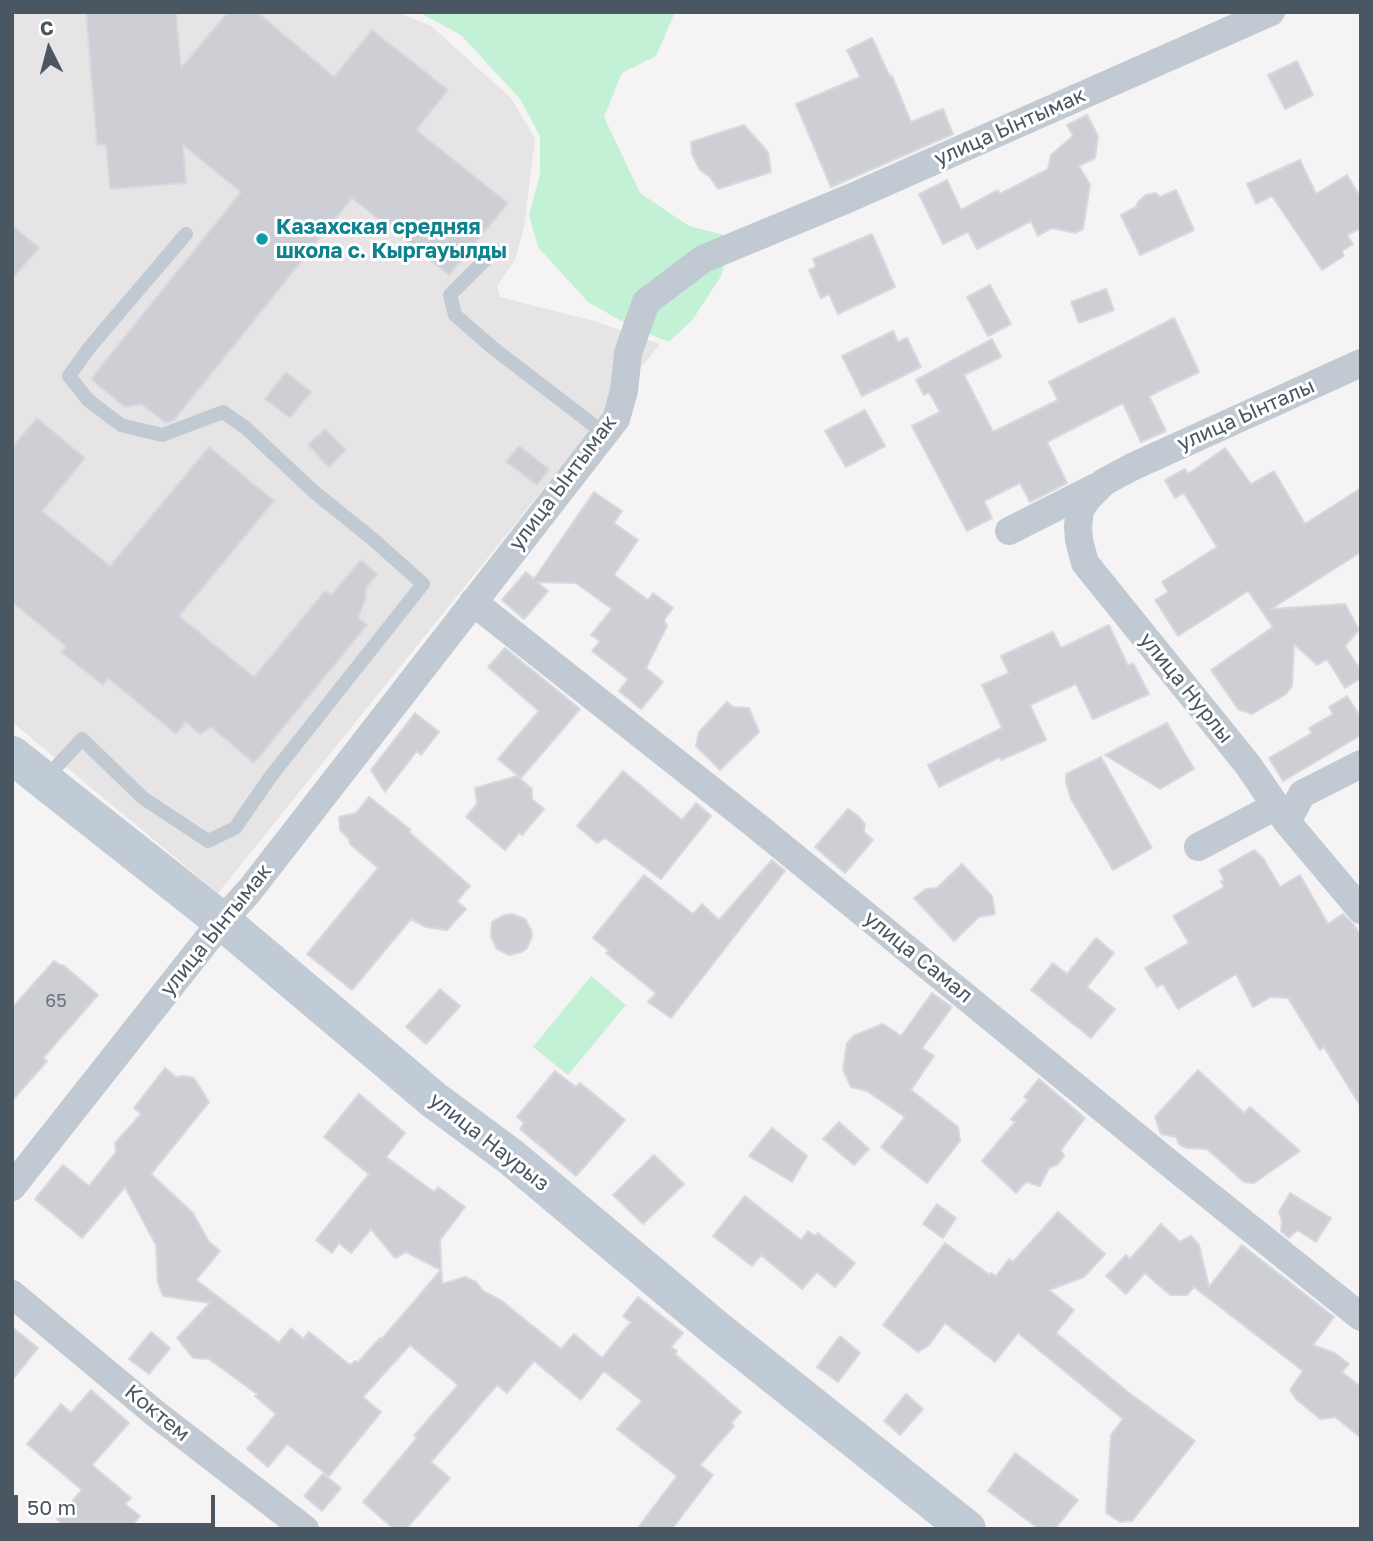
<!DOCTYPE html>
<meta charset="utf-8">
<style>
body{margin:0}
#map{position:relative;width:1373px;height:1541px;overflow:hidden;background:#f5f3f3;font-family:"Golos Text",sans-serif}
canvas{display:block}
.frame{position:absolute;inset:0;border:14px solid #4a5661;pointer-events:none}
.north{position:absolute;left:14px;top:14px;width:70px;height:70px;-webkit-text-stroke:5px #fff;paint-order:stroke;rotate:354deg;font-size:19px;font-weight:700;line-height:28px;text-align:center;color:#4a5661}
.north::after{content:'';display:block;margin:auto;width:24px;height:32px;background:#4a5661;clip-path:polygon(50% 0,100% 100%,50% 72%,0 100%)}
.scale{position:absolute;left:14px;top:1495px;width:201px;height:32px;box-sizing:border-box;border:4px solid #4a5661;border-top:0;padding-left:9px;font-size:21px;line-height:24px;white-space:nowrap;color:#4a5661;-webkit-text-stroke:5px #fff;paint-order:stroke}
</style>
<div id="map">
<canvas width="1373" height="1541"></canvas>
<div class="frame"></div>
<div class="north">С</div>
<div class="scale">50 m</div>
</div>
<script>
const ctx = document.querySelector('canvas').getContext('2d');
ctx.lineJoin = 'round';
function paint(path, color) {
  ctx.fillStyle = color;
  ctx.fill(path, 'evenodd');
}
function shape(rows) {
  const path = new Path2D();
  for (const r of rows) {
    path.moveTo(r[0], r[1]);
    for (let i = 2; i < r.length; i += 2) path.lineTo(r[i], r[i + 1]);
  }
  return path;
}
function strokePath(path, color, width, dash) {
  ctx.strokeStyle = color;
  ctx.lineWidth = width;
  ctx.lineCap = dash ? 'butt' : 'round';
  ctx.setLineDash(dash || []);
  ctx.stroke(path);
}
function drawText(font, color, halo, rows, align = 'center') {
  ctx.font = font + ' "Golos Text",sans-serif';
  ctx.lineWidth = 6;
  ctx.setLineDash([]);
  ctx.textBaseline = 'middle';
  ctx.strokeStyle = halo;
  ctx.fillStyle = color;
  for (const [text, x, y, turn = 0] of rows) {
    ctx.save();
    ctx.translate(x, y);
    ctx.rotate((+turn || 0) * Math.PI / 180);
    ctx.textAlign = isNaN(turn) ? turn : align;
    if (halo) ctx.strokeText(text, 0, 0);
    ctx.fillText(text, 0, 0);
    ctx.restore();
  }
}
paint(shape([
 [12,12,397,12,431,26,511,98,535,138,524,227,515,260,497,286,500,297,594,321,660,344,218,893,12,722]
]), '#e6e4e5');
paint(shape([
 [418,12,675,12,656,56,622,73,604,117,640,193,689,226,732,237,721,276,693,319,669,342,634,328,588,302,538,247,529,215,540,174,540,136,520,99,461,35],
 [591,976,626,1005,568,1075,533,1047]
]), '#c3f1d5');
const building = shape([
 [86,12,176,12,181,68,228,12,257,12,334,77,372,30,448,90,416,130,508,203,449,275,352,198,174,420,166,423,141,404,125,407,91,379,241,192,183,145,186,183,110,189,106,144,97,145,86,12],
 [872,38,890,77,892,76,911,122,943,109,953,134,831,187,796,104,860,77,847,50,872,38],
 [1297,61,1313,95,1285,109,1268,75,1297,61],
 [1087,115,1098,136,1095,158,1079,166,1090,185,1083,229,1075,233,1052,228,1038,236,1031,221,977,249,968,232,943,244,919,194,947,180,961,210,998,190,1000,194,1048,169,1051,155,1073,136,1067,125,1087,115],
 [744,125,768,152,771,172,718,189,710,177,700,170,692,154,691,142,744,125],
 [1300,160,1316,194,1347,175,1361,198,1361,228,1347,235,1353,244,1342,251,1344,256,1322,270,1272,196,1256,204,1247,184,1300,160],
 [1176,190,1194,230,1140,255,1121,215,1136,207,1138,202,1146,195,1155,193,1160,197,1176,190],
 [12,225,39,248,12,279,12,225],
 [872,234,895,287,838,314,829,294,821,298,809,270,816,267,813,259,872,234],
 [990,285,1011,324,988,336,967,297,990,285],
 [1106,289,1114,310,1079,323,1071,302,1106,289],
 [1174,318,1199,372,1149,396,1166,431,1141,442,1123,403,1047,442,1067,483,1030,502,1020,483,984,501,992,518,967,531,912,426,940,412,929,392,924,395,916,380,992,339,1001,357,964,375,993,432,1058,400,1049,382,1174,318],
 [893,331,898,342,907,338,921,367,862,396,842,356,893,331],
 [286,372,311,392,290,418,265,399,286,372],
 [865,410,885,446,846,467,825,431,865,410],
 [37,418,85,458,42,511,110,566,209,447,274,501,179,616,254,677,325,591,331,595,361,560,377,574,366,588,365,600,358,618,367,625,254,763,211,727,200,734,186,722,176,734,108,678,103,685,61,652,66,646,12,602,12,448,37,418],
 [325,429,346,450,329,467,308,445,325,429],
 [519,446,549,469,537,485,506,462,519,446],
 [1225,448,1251,484,1274,471,1305,524,1361,488,1361,552,1271,609,1345,604,1359,630,1345,646,1361,671,1361,678,1345,688,1327,659,1317,665,1294,644,1292,686,1286,694,1252,714,1238,709,1211,670,1273,627,1248,591,1178,636,1155,600,1168,592,1162,582,1217,547,1184,493,1175,498,1165,480,1185,469,1188,474,1225,448],
 [594,492,622,511,614,523,638,540,614,575,648,600,653,593,673,608,664,620,667,626,646,668,663,682,641,709,619,691,628,679,592,651,600,641,591,635,612,609,576,583,537,582,548,591,524,619,502,600,526,572,534,579,594,492],
 [1109,625,1128,666,1133,663,1149,694,1093,719,1076,684,1030,705,1046,740,1001,760,1000,757,939,787,928,765,1002,728,982,685,1009,673,1001,656,1053,632,1061,648,1109,625],
 [505,648,580,709,521,778,498,759,539,711,488,667,505,648],
 [1347,696,1361,718,1361,735,1283,781,1269,758,1312,733,1309,728,1333,714,1329,707,1347,696],
 [727,702,733,707,749,708,759,732,720,770,696,746,699,732,727,702],
 [415,713,439,732,421,755,417,751,385,792,371,770,415,713],
 [1167,723,1194,769,1160,789,1105,755,1167,723],
 [1101,757,1152,848,1113,870,1071,799,1066,782,1066,774,1101,757],
 [623,771,682,820,696,803,711,816,661,879,605,838,597,843,577,826,623,771],
 [517,776,532,789,532,799,544,809,522,835,519,833,505,850,466,817,477,804,475,788,517,776],
 [369,797,411,830,409,832,470,886,457,901,466,909,447,930,426,927,411,919,352,990,307,954,378,868,350,844,349,839,340,830,339,817,356,813,369,797],
 [848,809,858,816,865,824,864,832,873,840,845,873,815,847,848,809],
 [1254,850,1263,858,1280,887,1300,875,1328,924,1343,914,1354,925,1361,936,1361,1107,1324,1047,1320,1050,1288,998,1271,997,1253,1007,1236,974,1178,1009,1163,984,1157,987,1145,968,1189,943,1173,916,1224,887,1221,881,1224,880,1219,870,1254,850],
 [772,860,785,871,671,1018,648,1002,656,993,606,953,609,951,593,938,644,875,693,914,702,904,719,920,772,860],
 [962,864,992,896,995,914,979,917,954,941,914,898,926,889,937,888,962,864],
 [512,914,525,919,531,930,532,936,527,948,522,952,509,955,497,949,491,937,492,922,505,915,512,914],
 [1096,938,1114,953,1087,987,1115,1009,1091,1038,1031,990,1053,963,1067,974,1096,938],
 [54,961,60,965,63,965,98,995,43,1058,47,1061,12,1101,12,1008,54,961],
 [440,989,460,1006,426,1044,406,1027,440,989],
 [932,993,952,1007,922,1048,934,1056,911,1090,958,1127,960,1141,927,1183,881,1147,905,1117,867,1091,851,1087,843,1070,847,1043,855,1035,883,1024,901,1036,932,993],
 [165,1068,176,1077,184,1076,194,1078,209,1102,151,1174,193,1213,209,1242,220,1251,196,1280,279,1343,291,1328,303,1339,309,1332,350,1365,355,1361,358,1362,380,1338,381,1340,441,1270,406,1252,395,1258,371,1229,351,1253,339,1243,332,1253,316,1240,369,1174,324,1137,359,1094,405,1133,386,1157,434,1192,438,1187,465,1207,440,1240,442,1284,465,1277,476,1282,483,1291,502,1301,561,1349,574,1334,602,1358,631,1322,623,1316,638,1297,683,1333,671,1347,677,1351,675,1354,741,1412,731,1423,734,1426,700,1465,713,1475,672,1529,637,1529,677,1476,617,1429,642,1401,604,1371,581,1400,534,1361,507,1393,497,1385,431,1462,450,1478,406,1529,394,1529,363,1502,417,1438,414,1436,458,1385,410,1345,363,1397,381,1412,329,1476,287,1444,268,1467,247,1449,276,1414,255,1396,257,1394,209,1359,193,1358,177,1338,210,1303,163,1296,158,1283,156,1245,125,1187,82,1238,35,1199,63,1165,89,1186,116,1152,115,1143,141,1114,134,1108,165,1068],
 [1198,1070,1244,1113,1250,1107,1300,1151,1254,1183,1244,1182,1207,1149,1186,1148,1179,1144,1176,1137,1161,1134,1155,1117,1198,1070],
 [555,1071,576,1087,580,1083,625,1120,576,1176,520,1129,524,1123,517,1117,555,1071],
 [1039,1079,1085,1118,1061,1150,1064,1156,1058,1164,1049,1168,1040,1186,1026,1182,1016,1193,982,1161,1015,1122,1011,1119,1028,1100,1024,1097,1039,1079],
 [839,1122,869,1149,854,1165,823,1139,839,1122],
 [772,1128,807,1156,792,1182,749,1156,772,1128],
 [654,1155,684,1184,643,1224,613,1195,654,1155],
 [1290,1193,1331,1218,1316,1242,1297,1230,1289,1238,1281,1231,1282,1221,1279,1212,1290,1193],
 [745,1196,801,1240,808,1231,815,1236,818,1233,855,1263,835,1287,817,1272,802,1289,761,1255,752,1266,713,1236,745,1196],
 [937,1204,956,1218,943,1238,923,1224,937,1204],
 [1058,1212,1105,1254,1084,1277,1049,1290,1074,1310,1056,1333,1128,1392,1195,1441,1132,1521,1120,1522,1106,1513,1111,1435,1123,1419,1018,1333,995,1362,945,1323,929,1345,918,1352,883,1325,945,1243,990,1275,991,1273,996,1276,1009,1259,1013,1262,1058,1212],
 [1161,1224,1180,1242,1191,1236,1199,1245,1209,1287,1242,1245,1334,1317,1313,1345,1335,1353,1349,1364,1342,1372,1361,1387,1361,1438,1335,1417,1320,1419,1296,1399,1290,1390,1303,1371,1194,1287,1187,1295,1170,1295,1145,1273,1126,1294,1106,1276,1126,1255,1130,1259,1161,1224],
 [12,1327,38,1348,12,1380,12,1327],
 [151,1332,170,1348,149,1374,129,1359,151,1332],
 [840,1336,860,1353,838,1382,817,1367,840,1336],
 [91,1390,129,1423,92,1465,131,1498,125,1504,140,1516,129,1529,68,1529,57,1519,82,1490,27,1444,61,1404,71,1413,91,1390],
 [906,1394,923,1409,900,1435,884,1421,906,1394],
 [1015,1453,1078,1500,1055,1529,1039,1529,988,1491,1015,1453],
 [323,1474,341,1488,322,1511,304,1496,323,1474]
]);
paint(building, '#cdcfd5');
strokePath(building, '#d7d9de', 2);
strokePath(shape([
 [495,250,450,295,455,315,493,348,605,434],
 [45,779,82,739,143,798,208,841,235,828,271,776,423,584,375,541,313,491,246,428,223,412,162,435,121,425,88,400,69,376,89,348,186,234]
]), '#c1cad2', 14);
strokePath(shape([
 [1361,363,1132,467,1104,482,1088,498,1080,510,1078,526,1079,540,1085,563,1248,765,1287,822,1361,910],
 [1009,531,1096,487],
 [473,602,753,823,1185,1176,1361,1317],
 [1287,822,1302,794,1361,764],
 [1198,847,1276,806],
 [12,1187,222,921,250,890,616,419,624,391,628,353,646,302,703,259,850,198,1271,12],
 [12,1294,156,1414,305,1529]
]), '#c1cad2', 28);
strokePath(shape([
 [12,755,222,921,434,1100,511,1157,715,1328,967,1529]
]), '#c1cbd6', 38);
for (const [x, y, r, color] of [
 [262,239,7,"#0f9aa8"]
]) {
  const dot = new Path2D();
  dot.arc(x, y, r, 0, 2 * Math.PI);
  ctx.fillStyle = color;
  ctx.fill(dot);
  strokePath(dot, '#fff', 2.5);
}
drawText('18px', '#6b747e', null, [
 ["65",56,1001]
]);
drawText('21px', '#4a5661', '#fff', [
 ["улица Ынтымак",1010,127,-24],
 ["улица Ынталы",1246,415,-24],
 ["улица Ынтымак",563,483,-53],
 ["улица Нурлы",1186,688,51],
 ["улица Ынтымак",216,930,-51],
 ["улица Самал",918,957,39],
 ["улица Наурыз",489,1142,38],
 ["Коктем",157,1413,39]
]);
drawText('bold 21px', '#0d838f', '#fff', [
 ["Казахская средняя",276,227],
 ["школа с. Кыргауылды",276,251]
], 'left');
</script>
